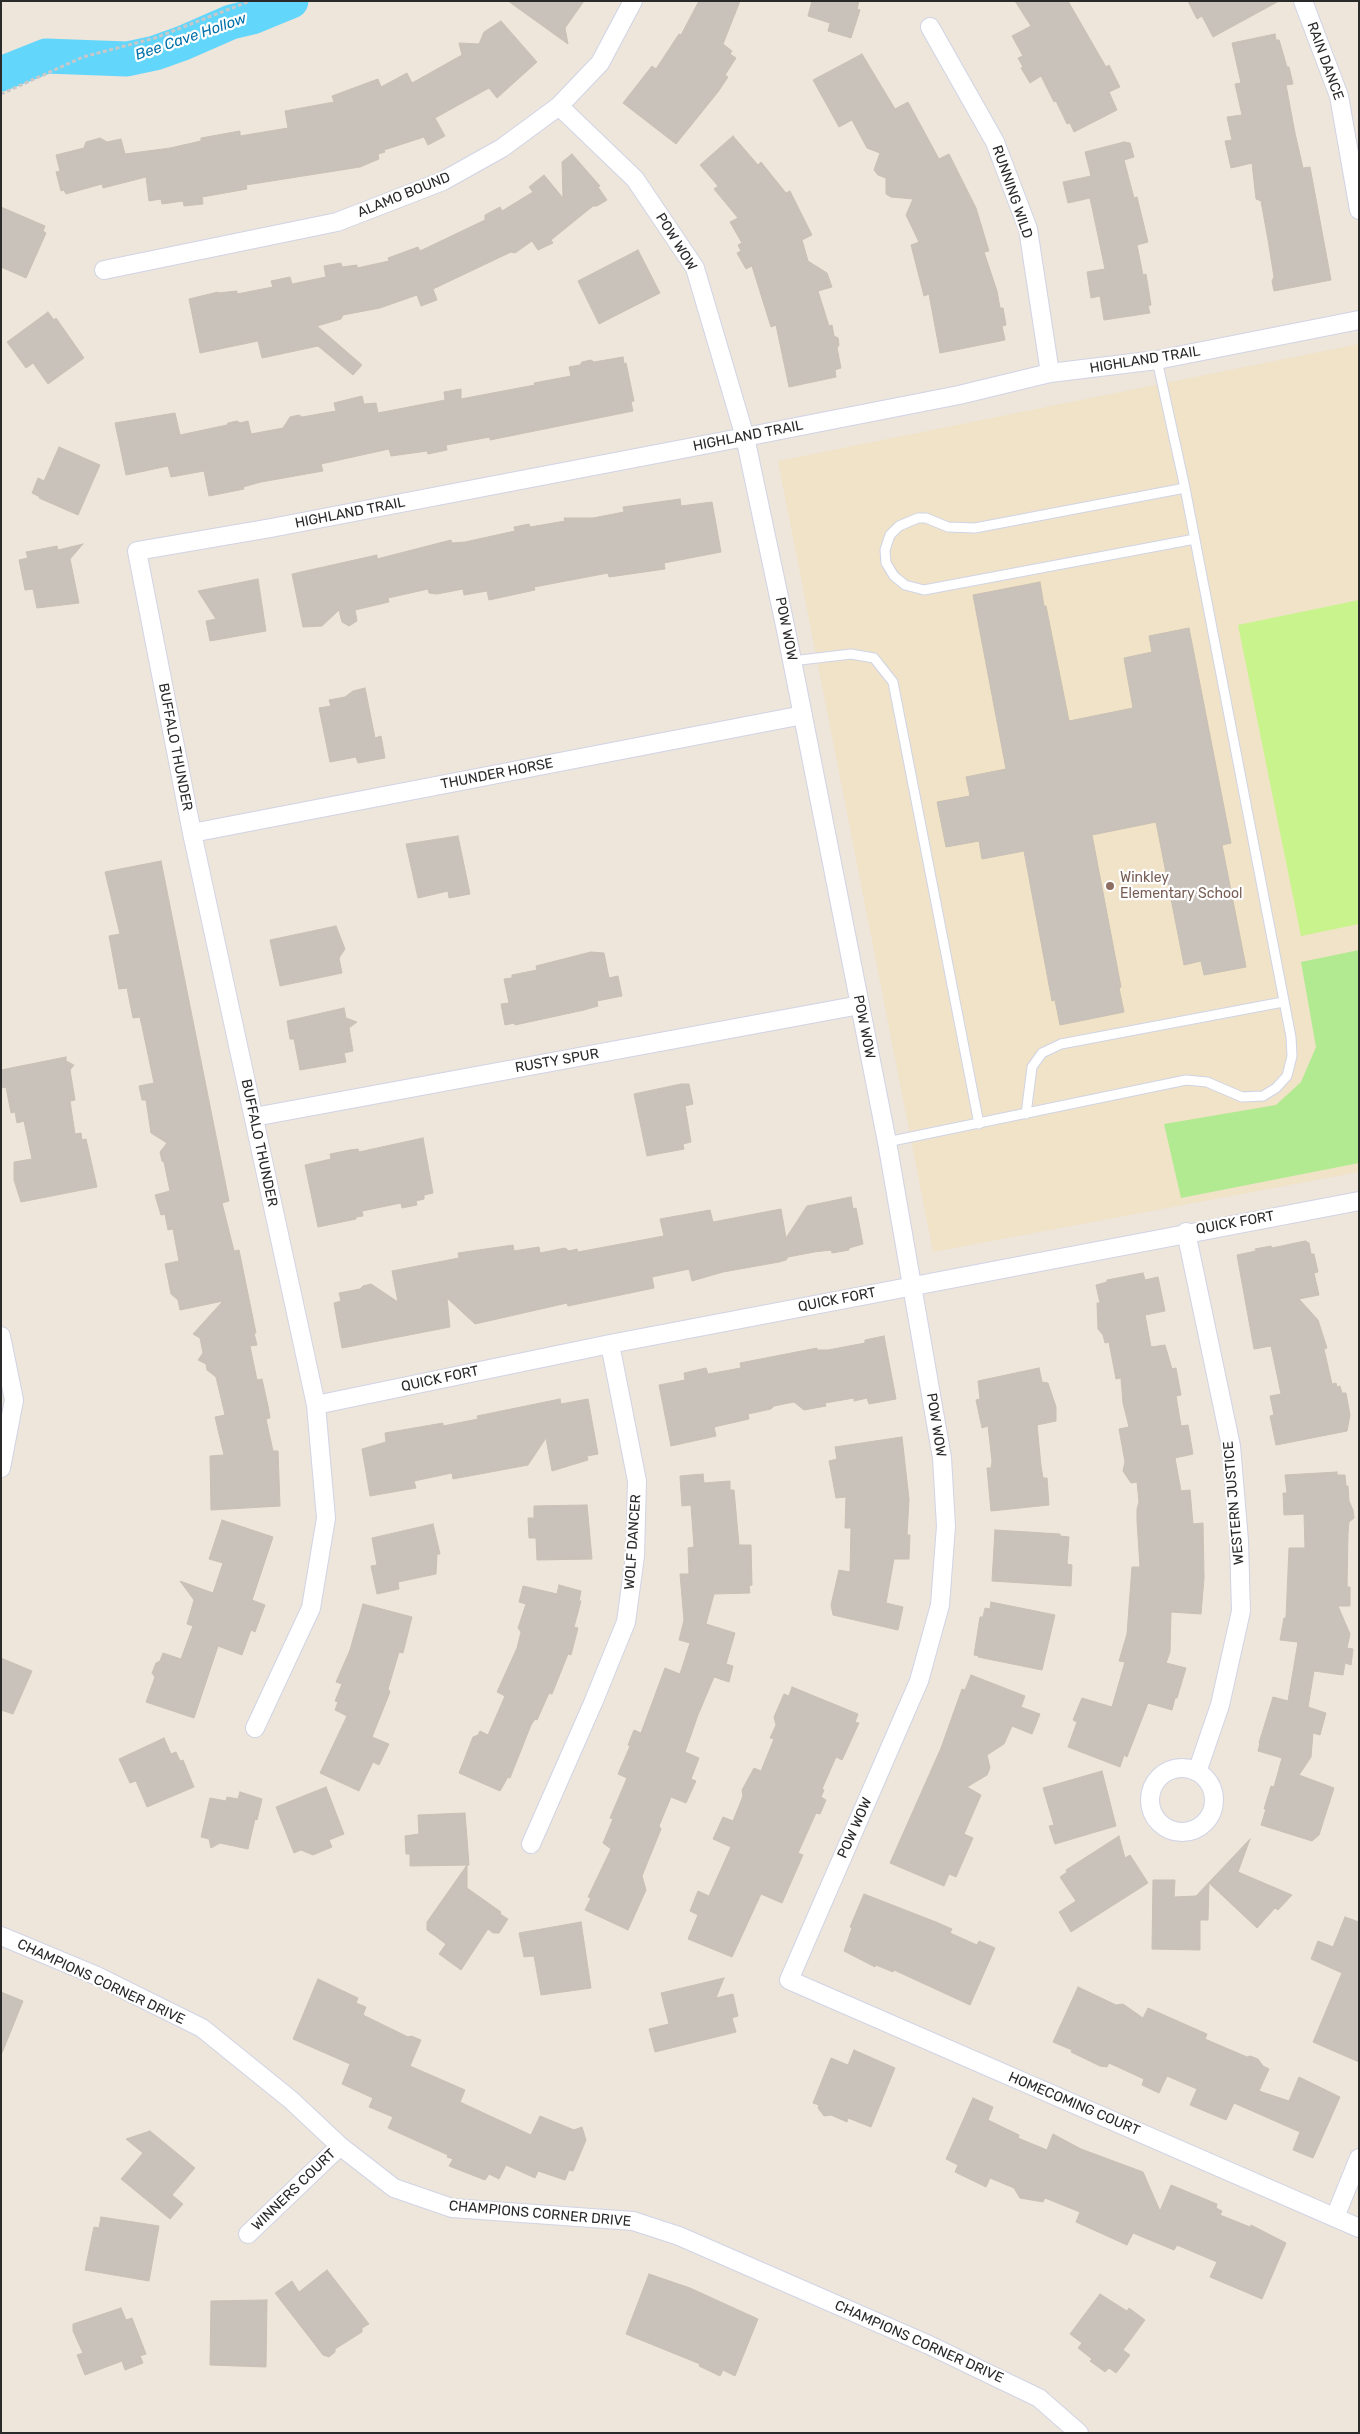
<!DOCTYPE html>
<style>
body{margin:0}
#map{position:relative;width:1360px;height:2434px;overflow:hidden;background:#eee5db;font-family:Rubik,sans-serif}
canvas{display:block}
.frame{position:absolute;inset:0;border:2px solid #2a2a2a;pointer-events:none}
</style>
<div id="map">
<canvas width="1360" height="2434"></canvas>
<div class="frame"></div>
</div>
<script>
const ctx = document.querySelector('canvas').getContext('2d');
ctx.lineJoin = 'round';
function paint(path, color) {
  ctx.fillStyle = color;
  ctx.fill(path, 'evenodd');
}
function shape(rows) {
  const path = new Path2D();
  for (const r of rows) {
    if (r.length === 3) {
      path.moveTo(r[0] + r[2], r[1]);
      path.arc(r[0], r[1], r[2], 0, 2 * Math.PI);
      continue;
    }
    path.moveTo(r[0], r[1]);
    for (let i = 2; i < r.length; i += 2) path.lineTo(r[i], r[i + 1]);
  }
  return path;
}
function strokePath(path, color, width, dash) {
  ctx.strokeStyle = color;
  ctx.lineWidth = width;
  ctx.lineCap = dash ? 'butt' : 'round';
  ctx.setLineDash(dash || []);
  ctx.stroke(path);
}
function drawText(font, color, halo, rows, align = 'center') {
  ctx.font = font + ' Rubik,sans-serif';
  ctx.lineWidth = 4.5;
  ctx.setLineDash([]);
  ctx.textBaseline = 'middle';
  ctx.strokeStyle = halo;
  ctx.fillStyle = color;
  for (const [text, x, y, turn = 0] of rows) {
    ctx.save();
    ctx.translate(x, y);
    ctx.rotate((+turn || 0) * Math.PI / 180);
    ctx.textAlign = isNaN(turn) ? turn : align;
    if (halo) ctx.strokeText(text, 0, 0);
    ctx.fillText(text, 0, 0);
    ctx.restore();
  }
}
paint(shape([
 [1359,344,1359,1172,933,1252,778,461]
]), '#f1e3c8');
paint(shape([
 [1359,950,1359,1163,1181,1198,1164,1124,1276,1105,1301,1082,1316,1047,1301,962]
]), '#b1ea91');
paint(shape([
 [1359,600,1359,924,1301,936,1238,625]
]), '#c9f38c');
strokePath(shape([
 [1,74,46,56,127,59,155,53,183,43,231,22,252,17,291,1]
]), '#63d6fb', 35);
const building = shape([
 [508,1,584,1,565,28,568,44,508,1],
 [699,1,740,1,723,44,732,51,730,54,736,58,725,75,728,77,718,92,676,144,623,103,652,66,656,69,679,34,681,35,699,1],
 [812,1,859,1,857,9,860,10,851,38,828,31,830,23,808,16,812,1],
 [1015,1,1068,1,1106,67,1109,65,1120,87,1109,92,1117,110,1074,132,1070,123,1067,124,1056,101,1054,102,1041,76,1030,83,1021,68,1023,67,1018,58,1023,56,1012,36,1031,26,1015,1],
 [1188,1,1279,1,1213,37,1202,16,1197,19,1188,1],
 [501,21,537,62,497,98,489,88,435,118,445,136,428,145,424,137,384,150,385,152,378,154,379,159,360,167,246,185,247,189,202,197,203,204,184,206,183,201,162,204,161,199,149,201,146,177,103,188,102,184,66,194,64,190,61,191,56,172,60,171,56,155,84,148,86,142,100,138,107,142,121,139,125,154,170,148,201,141,201,138,240,131,240,136,288,128,285,111,334,102,332,96,378,79,381,87,407,73,412,83,462,55,459,43,479,44,484,32,501,21],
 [1275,34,1276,40,1279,40,1280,43,1287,67,1289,67,1293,84,1286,85,1295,133,1303,168,1310,167,1331,280,1274,291,1272,281,1274,277,1268,240,1261,201,1256,199,1252,163,1231,168,1225,141,1232,140,1227,117,1242,115,1235,84,1241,83,1232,43,1275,34],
 [862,54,895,109,908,102,939,159,949,154,976,208,989,251,984,252,997,291,1000,308,1003,308,1006,325,1002,326,1005,340,940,353,929,294,924,296,911,245,919,242,906,215,913,199,891,197,886,194,886,178,878,175,874,170,880,153,867,148,852,120,839,127,813,80,862,54],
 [733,136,758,165,761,162,786,193,790,191,812,235,802,240,808,261,827,273,832,287,818,291,829,326,832,325,834,336,838,338,839,345,837,348,841,368,835,370,836,377,789,387,776,325,771,327,752,266,746,269,737,253,741,251,738,245,742,243,730,222,738,218,714,189,718,186,700,165,733,136],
 [1124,142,1130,143,1134,157,1124,160,1134,198,1137,197,1148,242,1137,245,1143,275,1146,274,1151,305,1148,306,1150,313,1104,320,1100,296,1091,298,1087,272,1105,269,1090,198,1068,203,1063,182,1091,176,1085,152,1124,142],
 [572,154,600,186,598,187,607,200,597,206,593,206,551,240,553,243,538,250,532,241,515,253,511,252,433,289,437,300,421,306,417,295,380,308,343,315,341,319,317,326,362,365,353,375,318,346,262,358,258,341,200,353,189,299,218,292,218,293,237,291,237,294,273,287,271,281,290,277,292,284,326,277,324,266,341,263,342,267,357,265,357,268,389,261,388,258,418,247,420,251,485,220,485,215,500,207,502,211,533,192,529,187,544,175,563,198,562,162,572,154],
 [1,207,45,226,43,231,46,233,26,278,1,267,1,207],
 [638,250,660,293,599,324,578,281,638,250],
 [48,312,54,320,56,318,84,358,48,384,33,363,26,368,7,342,48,312],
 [623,357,624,364,626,363,634,401,631,402,633,411,490,440,490,437,446,445,447,450,428,454,427,451,391,456,389,449,321,464,323,471,261,482,243,487,244,489,209,496,204,471,171,477,168,466,126,475,115,423,175,413,180,435,227,425,228,423,237,421,240,423,248,421,251,434,283,428,290,417,299,415,302,417,336,411,334,403,362,396,364,404,376,403,378,413,445,400,444,392,461,389,461,399,535,385,534,383,571,376,569,367,580,365,582,362,591,360,594,362,623,357],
 [59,447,100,465,78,515,39,498,40,497,32,493,38,478,44,481,59,447],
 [680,499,681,506,712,502,721,552,664,563,665,569,609,577,608,573,534,587,535,590,489,600,487,591,464,595,463,589,437,594,429,593,428,589,388,598,389,602,355,610,357,621,349,626,342,622,339,610,322,626,303,627,292,574,377,555,377,559,451,540,452,543,465,542,515,531,514,527,529,524,530,527,565,521,564,518,593,518,624,512,623,507,680,499],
 [83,544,70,559,79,603,37,608,33,589,25,590,19,560,28,558,26,552,57,546,58,550,83,544],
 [258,579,266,631,210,641,206,621,216,619,198,591,258,579],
 [1040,582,1044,606,1046,606,1069,721,1133,708,1124,658,1152,652,1149,636,1189,628,1231,843,1222,845,1246,967,1204,975,1201,961,1184,965,1156,822,1092,835,1121,987,1119,988,1124,1012,1060,1025,1055,1000,1052,1001,1024,851,982,859,979,841,946,847,937,802,970,796,966,777,1006,769,973,595,1040,582],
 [365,688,375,738,381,736,385,758,358,763,356,757,330,762,319,708,331,706,329,700,345,697,353,691,365,688],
 [458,836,470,894,449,898,448,891,418,898,406,844,458,836],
 [161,861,229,1201,222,1203,234,1251,239,1250,256,1333,254,1333,257,1345,250,1346,257,1380,262,1379,268,1406,270,1418,266,1419,273,1451,278,1451,280,1506,211,1510,210,1456,224,1455,215,1417,225,1415,216,1377,207,1370,206,1364,198,1360,203,1353,200,1338,193,1334,223,1301,180,1310,178,1300,171,1294,165,1264,179,1261,173,1229,168,1230,165,1214,161,1215,155,1195,170,1191,164,1162,162,1161,160,1152,167,1143,151,1133,146,1100,142,1100,139,1086,154,1083,140,1017,133,1018,127,988,119,989,109,936,120,934,105,872,161,861],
 [336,926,345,949,339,958,342,973,280,986,270,940,336,926],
 [591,952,604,953,609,978,618,976,622,996,597,1001,598,1006,584,1010,515,1025,514,1023,505,1025,501,1004,509,1003,504,979,512,978,512,975,537,970,536,966,591,952],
 [344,1008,346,1018,357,1022,349,1028,353,1051,344,1053,346,1062,300,1070,294,1039,290,1039,287,1021,344,1008],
 [66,1057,66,1061,74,1065,70,1070,75,1100,70,1101,75,1134,81,1133,82,1140,86,1139,97,1187,21,1202,14,1180,14,1162,32,1159,24,1121,17,1123,15,1112,11,1113,6,1087,1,1088,1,1070,66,1057],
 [681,1084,689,1084,693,1104,685,1106,691,1142,683,1144,684,1149,647,1156,634,1094,681,1084],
 [423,1138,433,1193,424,1195,424,1199,416,1201,417,1205,402,1208,401,1203,362,1211,363,1216,356,1217,356,1219,318,1227,305,1165,331,1159,330,1154,350,1150,358,1149,359,1152,423,1138],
 [851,1197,853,1209,856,1208,863,1244,849,1248,849,1250,832,1253,831,1250,814,1252,788,1257,786,1260,779,1262,723,1272,692,1281,689,1269,652,1277,654,1288,568,1306,567,1303,475,1324,447,1298,450,1327,342,1348,334,1303,341,1301,339,1293,360,1289,363,1286,371,1284,398,1302,392,1271,459,1258,458,1253,513,1245,514,1251,539,1247,540,1253,565,1248,569,1251,577,1249,578,1252,610,1246,664,1236,660,1219,710,1210,713,1222,781,1209,786,1238,807,1206,851,1197],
 [1305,1241,1309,1243,1311,1254,1314,1254,1318,1272,1314,1273,1319,1295,1299,1299,1318,1320,1327,1348,1324,1349,1332,1384,1336,1383,1337,1387,1340,1386,1342,1393,1346,1393,1350,1415,1347,1431,1276,1445,1270,1416,1274,1415,1270,1396,1281,1394,1271,1346,1254,1349,1237,1255,1256,1251,1255,1249,1271,1246,1272,1248,1305,1241],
 [1143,1273,1145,1280,1158,1277,1165,1311,1145,1315,1151,1347,1165,1345,1172,1369,1176,1368,1181,1395,1176,1396,1181,1426,1188,1425,1193,1454,1175,1458,1181,1491,1190,1490,1193,1524,1203,1523,1204,1578,1201,1614,1171,1612,1170,1652,1166,1663,1186,1668,1177,1698,1175,1698,1172,1710,1148,1703,1127,1757,1124,1755,1120,1767,1068,1747,1077,1722,1073,1720,1082,1698,1112,1707,1125,1662,1119,1661,1127,1634,1132,1567,1140,1567,1137,1521,1137,1509,1139,1502,1137,1482,1131,1483,1123,1471,1125,1462,1119,1429,1129,1427,1123,1403,1121,1378,1116,1379,1109,1342,1105,1343,1103,1335,1098,1329,1097,1303,1100,1303,1096,1285,1107,1282,1107,1280,1143,1273],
 [884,1336,896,1399,869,1404,867,1398,854,1401,854,1398,825,1403,826,1406,804,1410,794,1402,774,1406,771,1409,748,1414,749,1419,714,1427,716,1436,671,1446,659,1385,685,1380,684,1373,706,1368,708,1374,741,1368,740,1363,817,1348,817,1350,828,1350,865,1343,865,1340,884,1336],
 [1039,1368,1042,1382,1048,1383,1056,1407,1056,1421,1037,1425,1041,1466,1043,1478,1047,1478,1049,1505,991,1511,987,1468,991,1468,992,1461,988,1426,982,1428,976,1400,980,1399,978,1381,1039,1368],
 [560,1399,561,1404,588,1399,598,1454,587,1456,588,1460,552,1471,546,1438,528,1465,453,1479,452,1473,414,1481,416,1488,370,1496,362,1449,386,1442,385,1433,443,1423,443,1426,478,1419,477,1416,560,1399],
 [902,1437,909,1499,907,1535,910,1535,909,1559,894,1559,886,1603,903,1607,898,1630,833,1615,831,1605,839,1570,850,1572,851,1528,845,1528,846,1497,836,1498,829,1461,837,1459,835,1447,902,1437],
 [1337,1472,1337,1475,1345,1475,1346,1486,1348,1486,1349,1501,1353,1510,1354,1518,1349,1522,1348,1533,1347,1587,1350,1587,1350,1606,1338,1606,1350,1634,1347,1648,1353,1649,1351,1665,1345,1663,1343,1675,1314,1671,1308,1707,1326,1713,1320,1735,1313,1733,1311,1757,1299,1775,1334,1788,1319,1835,1312,1841,1261,1825,1266,1809,1264,1809,1271,1786,1274,1787,1282,1758,1258,1751,1260,1743,1259,1743,1273,1697,1288,1701,1298,1642,1280,1640,1284,1618,1286,1618,1289,1548,1305,1548,1304,1514,1284,1515,1283,1493,1287,1493,1285,1475,1337,1472],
 [703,1474,704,1483,730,1481,730,1490,734,1490,739,1545,751,1545,752,1585,749,1586,750,1593,714,1594,706,1624,735,1633,726,1664,733,1666,729,1682,714,1677,698,1715,685,1752,699,1758,691,1779,696,1781,686,1803,671,1797,659,1826,661,1829,642,1876,646,1890,628,1930,585,1910,591,1898,588,1897,611,1849,603,1843,613,1819,610,1818,627,1778,618,1774,630,1746,628,1745,634,1730,641,1733,665,1668,680,1674,690,1643,679,1640,684,1620,680,1574,689,1574,688,1548,694,1547,691,1505,682,1506,680,1476,703,1474],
 [587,1505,592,1559,537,1560,536,1538,529,1538,528,1518,534,1518,534,1506,587,1505],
 [222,1520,273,1537,252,1600,265,1605,255,1632,251,1630,242,1655,218,1646,194,1718,146,1702,155,1677,152,1673,156,1663,160,1661,163,1653,181,1659,193,1626,187,1624,194,1600,180,1581,213,1593,223,1563,209,1559,222,1520],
 [433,1524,440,1554,437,1554,436,1574,398,1582,399,1589,377,1594,371,1566,377,1565,372,1538,433,1524],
 [995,1530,1060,1534,1060,1536,1069,1537,1067,1564,1072,1565,1071,1586,992,1581,995,1530],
 [559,1585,581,1591,579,1601,581,1601,574,1627,578,1628,571,1655,568,1654,552,1694,549,1693,537,1720,535,1719,531,1725,510,1778,508,1777,500,1791,459,1773,473,1737,478,1735,480,1731,488,1735,505,1696,497,1692,517,1648,521,1632,518,1628,526,1604,519,1602,523,1586,557,1594,559,1585],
 [991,1602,1055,1615,1042,1670,978,1657,979,1656,974,1655,980,1617,983,1617,985,1608,990,1609,991,1602],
 [363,1604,412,1617,403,1653,399,1652,388,1689,390,1692,372,1737,389,1744,379,1765,373,1762,359,1791,320,1773,347,1716,335,1710,338,1702,335,1701,342,1684,336,1682,350,1650,363,1604],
 [1,1658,32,1671,13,1714,1,1710,1,1658],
 [971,1675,1025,1696,1021,1707,1040,1714,1032,1734,1012,1726,1004,1744,987,1755,990,1768,987,1775,967,1787,981,1795,964,1834,973,1838,956,1877,949,1874,944,1886,890,1863,941,1748,962,1689,965,1690,971,1675],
 [792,1687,858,1714,855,1722,859,1723,842,1760,836,1757,822,1789,824,1790,821,1797,826,1800,820,1814,816,1813,798,1853,803,1855,782,1903,761,1894,732,1957,688,1939,698,1915,690,1911,698,1891,709,1896,731,1847,713,1839,723,1817,733,1821,743,1796,742,1790,754,1768,761,1771,774,1739,770,1738,776,1725,774,1717,784,1694,789,1696,792,1687],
 [164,1738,171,1754,176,1752,180,1761,183,1760,194,1787,147,1807,136,1781,130,1783,119,1759,164,1738],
 [1102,1771,1116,1826,1055,1844,1049,1826,1054,1825,1043,1788,1102,1771],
 [326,1787,344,1834,329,1840,332,1847,313,1855,301,1850,294,1853,276,1807,326,1787],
 [240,1792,262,1799,257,1820,255,1819,248,1849,220,1843,211,1848,209,1839,201,1837,210,1798,226,1801,227,1797,238,1799,240,1792],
 [465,1813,469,1865,410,1866,410,1854,406,1854,405,1836,419,1834,418,1815,465,1813],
 [1119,1836,1125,1858,1130,1855,1148,1883,1071,1932,1059,1912,1076,1901,1060,1877,1067,1872,1066,1870,1119,1836],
 [1250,1839,1238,1872,1292,1895,1278,1910,1275,1908,1257,1928,1209,1883,1208,1920,1200,1920,1200,1950,1152,1949,1153,1880,1175,1880,1174,1897,1196,1896,1250,1839],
 [467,1865,467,1888,501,1912,500,1914,508,1919,499,1933,493,1933,488,1929,461,1970,439,1954,446,1944,427,1930,427,1922,467,1865],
 [864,1894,936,1922,952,1929,950,1933,977,1945,979,1941,995,1948,970,2005,894,1970,893,1972,876,1965,875,1967,844,1951,852,1928,850,1927,864,1894],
 [1345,1917,1359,1922,1359,2062,1313,2042,1342,1973,1311,1959,1318,1941,1333,1947,1345,1917],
 [581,1922,591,1988,541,1995,534,1956,524,1957,519,1933,581,1922],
 [724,1978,716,1998,733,1994,738,2016,732,2018,736,2032,655,2052,649,2029,669,2024,661,1993,724,1978],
 [318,1979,358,1998,356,2003,366,2007,363,2015,408,2037,411,2036,421,2040,410,2066,465,2090,460,2102,531,2135,540,2116,574,2130,582,2127,586,2140,573,2171,569,2170,565,2180,538,2171,535,2178,506,2165,499,2179,489,2174,485,2180,449,2166,453,2159,447,2157,448,2155,388,2128,393,2117,369,2107,373,2098,342,2084,350,2064,293,2039,318,1979],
 [1078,1987,1116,2005,1123,2004,1143,2018,1148,2008,1207,2034,1205,2039,1247,2057,1250,2056,1258,2059,1263,2066,1269,2069,1259,2091,1289,2101,1299,2077,1340,2097,1313,2158,1293,2150,1300,2132,1234,2103,1226,2120,1190,2105,1197,2089,1167,2076,1159,2093,1142,2085,1144,2079,1109,2063,1107,2067,1100,2066,1071,2052,1072,2050,1053,2042,1078,1987],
 [1,1992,23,2001,2,2053,1,2053,1,1992],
 [854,2050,895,2068,871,2127,848,2118,847,2122,831,2115,824,2116,818,2108,819,2105,813,2103,831,2058,848,2065,854,2050],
 [973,2098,993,2107,988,2120,1019,2135,1018,2138,1047,2150,1053,2134,1081,2149,1143,2172,1160,2211,1171,2185,1217,2204,1216,2208,1222,2211,1220,2215,1250,2227,1251,2225,1286,2243,1262,2299,1210,2277,1217,2262,1177,2245,1174,2250,1133,2233,1127,2245,1076,2222,1080,2212,1045,2198,1043,2202,1020,2198,1014,2188,990,2178,986,2187,955,2172,958,2165,946,2159,973,2098],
 [150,2131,195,2168,172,2195,183,2204,170,2219,121,2179,143,2153,126,2139,150,2131],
 [101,2217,159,2226,149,2281,85,2270,94,2227,99,2228,101,2217],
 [327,2270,369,2324,362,2328,362,2332,335,2349,335,2352,329,2357,323,2355,275,2293,292,2281,299,2292,327,2270],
 [649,2274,690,2288,758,2319,735,2376,723,2370,720,2376,699,2366,700,2364,626,2334,649,2274],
 [1100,2294,1127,2311,1129,2308,1145,2320,1123,2350,1130,2355,1116,2373,1109,2368,1105,2372,1090,2361,1092,2359,1078,2348,1082,2343,1070,2334,1100,2294],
 [267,2300,266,2367,210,2365,211,2301,267,2300],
 [121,2308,126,2320,132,2318,146,2354,140,2356,143,2363,125,2370,122,2361,85,2375,77,2355,83,2353,73,2331,73,2324,121,2308]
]);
paint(building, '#c9c2ba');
strokePath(building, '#c9c1b4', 1);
const service = shape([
 [1185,488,975,528,948,527,926,518,918,518,899,526,890,535,885,550,886,563,894,576,905,585,924,590,1195,539],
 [792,661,851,654,874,658,893,682,979,1124],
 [1026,1114,1032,1067,1042,1053,1061,1044,1283,1002],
 [887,1142,1186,1080,1207,1082,1242,1097,1263,1096,1276,1088,1287,1076,1292,1056,1291,1037,1185,488,1157,360]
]);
const minor = shape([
 [1303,1,1339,96,1359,210],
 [930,27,995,142,1028,229,1050,373],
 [559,106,635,179,695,268,745,437,787,635,887,1142,942,1458,946,1526,940,1605,919,1681,789,1980,1359,2228],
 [104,270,337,222,443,181,502,148,559,106,600,63,633,1],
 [192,833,803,715],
 [254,1117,860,1005],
 [1186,1232,1231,1446,1239,1541,1241,1611,1220,1705,1197,1772],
 [1,1336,14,1400,1,1468],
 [316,1405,610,1344,1359,1201],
 [255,1728,311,1608,326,1518,316,1405,192,833,137,551,271,528,745,437,959,395,1050,373,1157,360,1359,320],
 [1182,1800,32],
 [531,1844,593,1703,626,1622,635,1556,637,1481,610,1344],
 [1,1936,97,1976,202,2028,291,2100,340,2146,394,2188,452,2208,633,2221,679,2236,929,2345,1039,2398,1079,2433],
 [1335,2217,1359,2158],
 [248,2234,340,2146]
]);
strokePath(service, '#d0d4e5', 11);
strokePath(minor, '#d0d4e5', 20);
strokePath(shape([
 [1,94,83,57,155,38,250,1]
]), '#c8c8c8', 3, [4, 2.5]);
strokePath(service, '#fff', 9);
strokePath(minor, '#fff', 18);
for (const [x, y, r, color] of [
 [1110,886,5,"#8d6e63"]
]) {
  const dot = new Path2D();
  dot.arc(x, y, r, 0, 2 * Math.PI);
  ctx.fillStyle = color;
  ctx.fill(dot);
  strokePath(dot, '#fff', 2);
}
drawText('14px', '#2a2a2a', '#fff', [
 ["RAIN DANCE",1325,61,70],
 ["RUNNING WILD",1012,192,71],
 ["ALAMO BOUND",404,195,-22],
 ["POW WOW",676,242,58],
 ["HIGHLAND TRAIL",1145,360,-9],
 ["HIGHLAND TRAIL",748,436,-11],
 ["HIGHLAND TRAIL",350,513,-11],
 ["POW WOW",786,629,79],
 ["BUFFALO THUNDER",175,747,79],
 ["THUNDER HORSE",497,774,-11],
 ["POW WOW",864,1027,79],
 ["RUSTY SPUR",557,1061,-10],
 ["BUFFALO THUNDER",259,1143,78],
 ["QUICK FORT",1235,1223,-10],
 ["QUICK FORT",837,1300,-11],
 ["QUICK FORT",440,1379,-12],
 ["POW WOW",936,1425,81],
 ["WESTERN JUSTICE",1234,1503,-95],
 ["WOLF DANCER",633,1542,-86],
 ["POW WOW",855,1828,-66],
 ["CHAMPIONS CORNER DRIVE",101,1982,25],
 ["HOMECOMING COURT",1074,2104,23],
 ["WINNERS COURT",294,2190,-44],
 ["CHAMPIONS CORNER DRIVE",540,2214,5],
 ["CHAMPIONS CORNER DRIVE",919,2342,24]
]);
drawText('14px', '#785e54', '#fff', [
 ["Winkley",1120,878],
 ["Elementary School",1120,894]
], 'left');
drawText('italic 15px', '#0072a9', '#fff', [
 ["Bee Cave Hollow",191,37,-19]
]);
</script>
